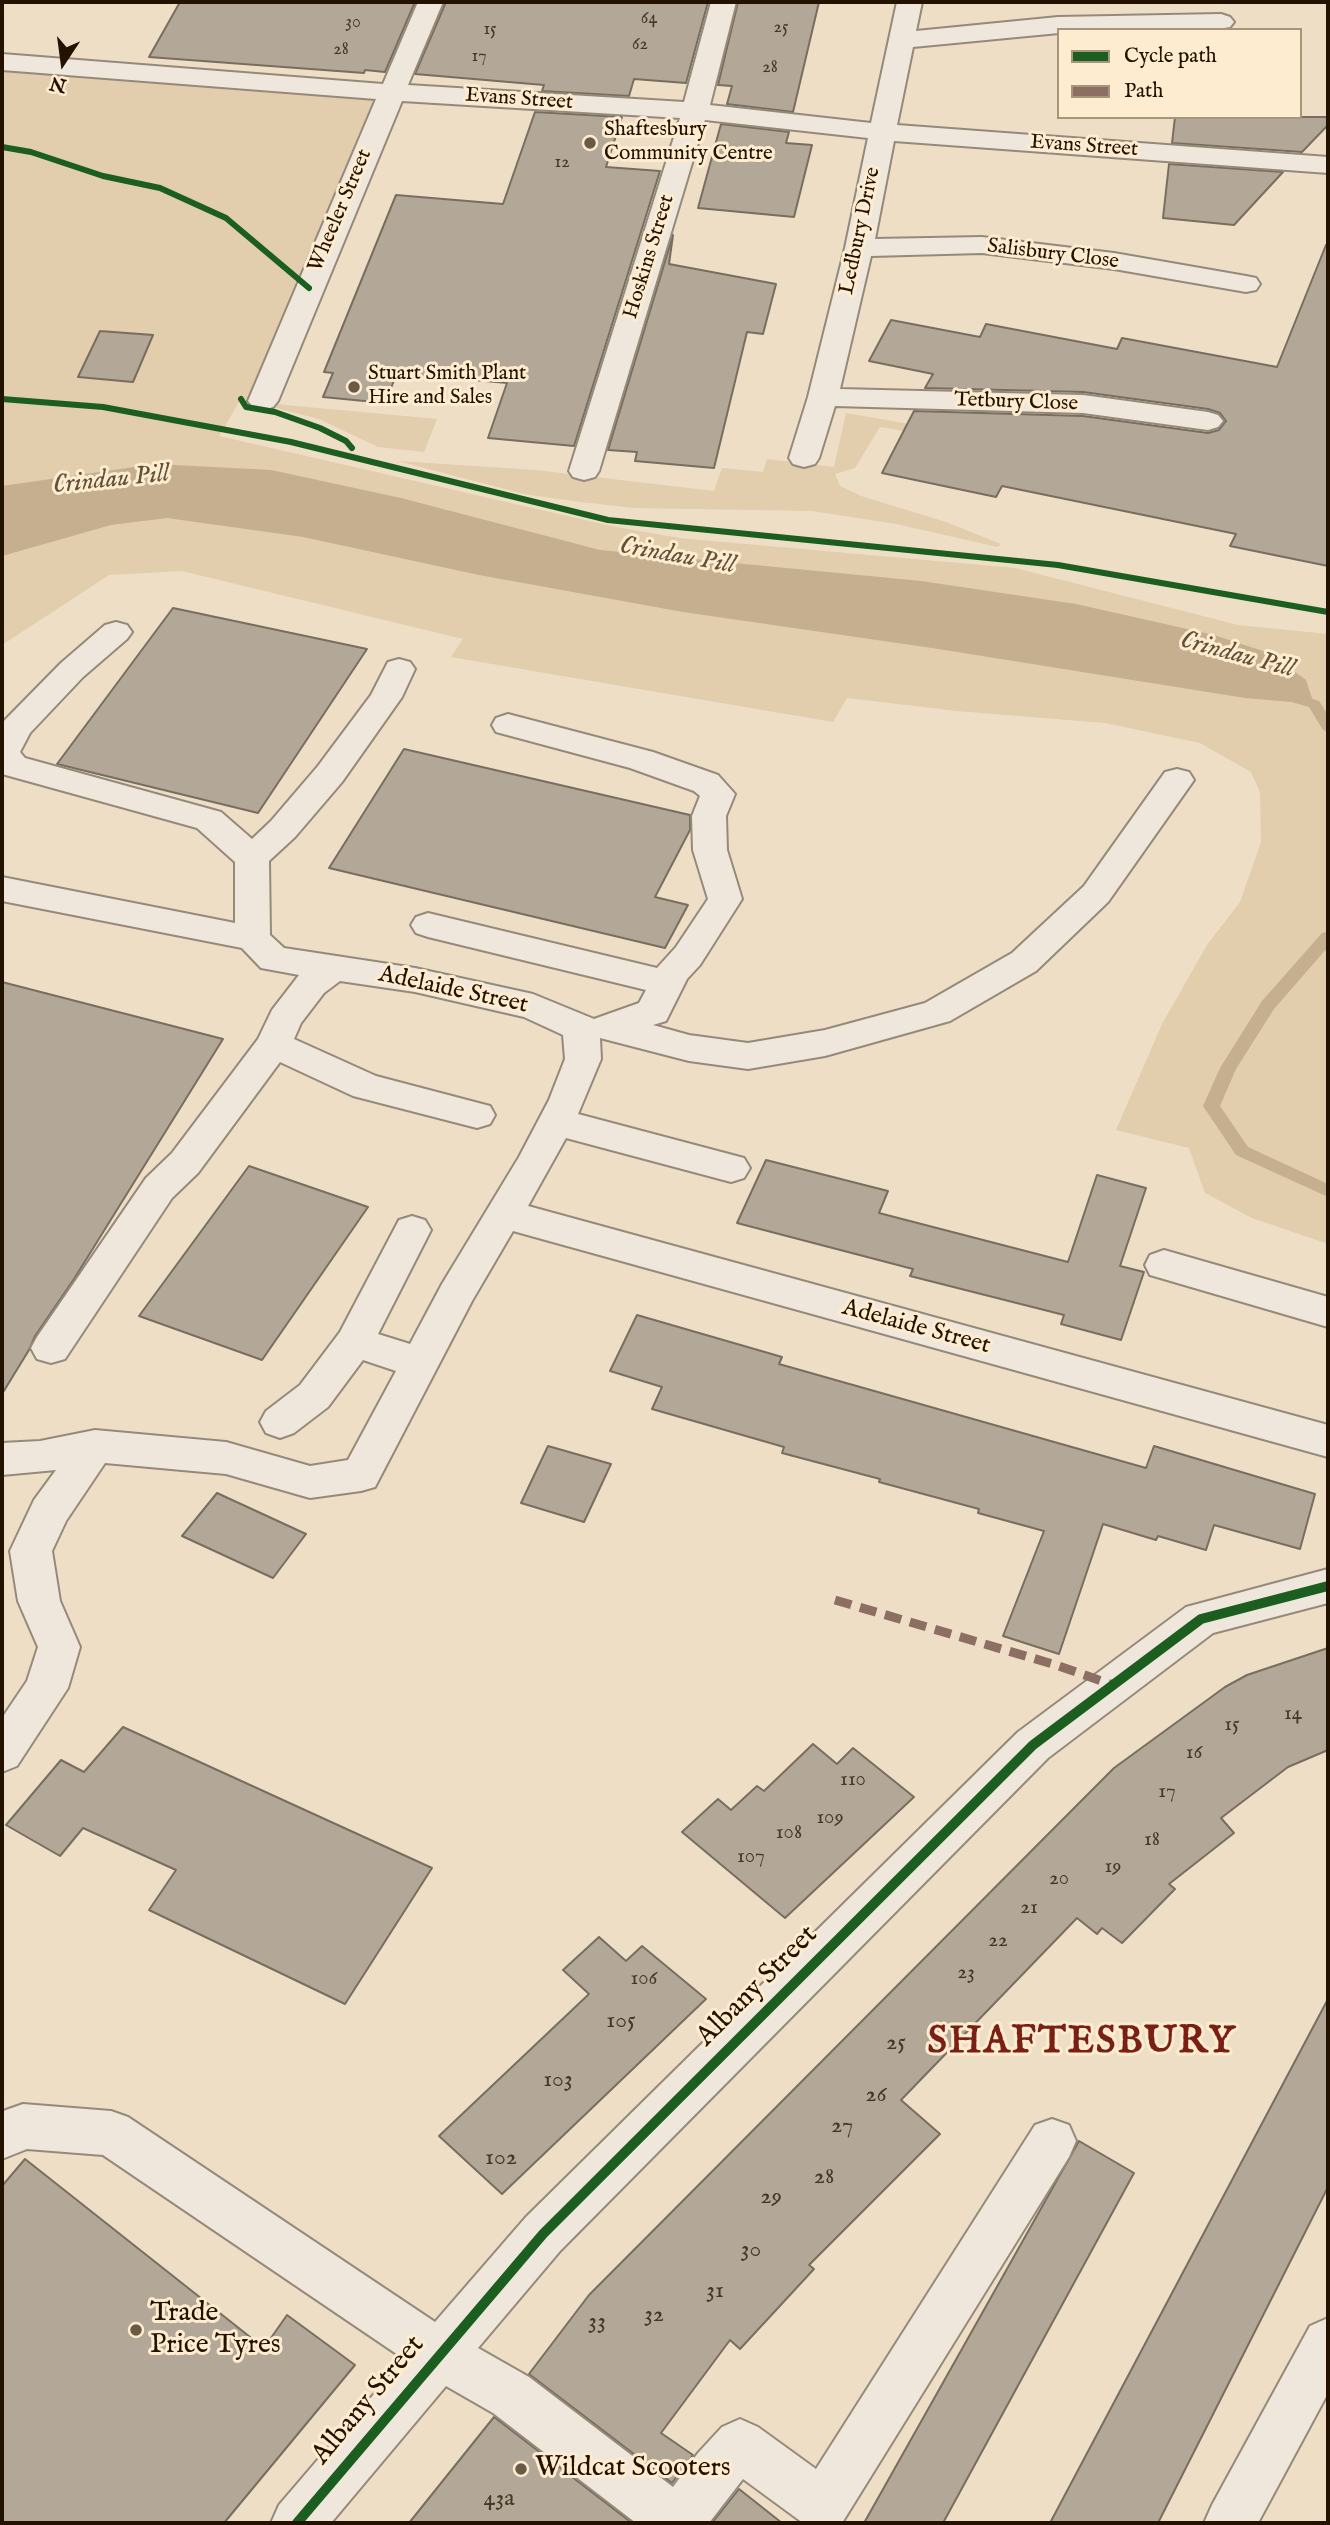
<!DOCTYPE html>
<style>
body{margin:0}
#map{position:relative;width:1330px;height:2525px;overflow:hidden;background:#eedec6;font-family:"IM FELL English",serif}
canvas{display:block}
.frame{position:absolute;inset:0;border:4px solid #231200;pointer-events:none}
.legend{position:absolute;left:1057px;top:28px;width:245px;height:91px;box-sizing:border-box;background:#feecd0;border:2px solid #a6957d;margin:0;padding:9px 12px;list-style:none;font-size:21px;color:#231200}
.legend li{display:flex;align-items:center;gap:14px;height:35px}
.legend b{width:35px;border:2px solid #a6957d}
.north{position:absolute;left:28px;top:28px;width:70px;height:70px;-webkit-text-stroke:5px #feecd0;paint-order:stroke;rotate:193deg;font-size:19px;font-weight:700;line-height:28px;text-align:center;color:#231200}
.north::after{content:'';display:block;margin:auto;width:24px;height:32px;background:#231200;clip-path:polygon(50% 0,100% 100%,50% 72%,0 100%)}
</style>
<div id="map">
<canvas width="1330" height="2525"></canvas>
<div class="frame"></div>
<ul class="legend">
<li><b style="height:9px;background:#1b5e20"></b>Cycle path</li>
<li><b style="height:9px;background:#8d6e63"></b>Path</li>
</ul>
<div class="north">N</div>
</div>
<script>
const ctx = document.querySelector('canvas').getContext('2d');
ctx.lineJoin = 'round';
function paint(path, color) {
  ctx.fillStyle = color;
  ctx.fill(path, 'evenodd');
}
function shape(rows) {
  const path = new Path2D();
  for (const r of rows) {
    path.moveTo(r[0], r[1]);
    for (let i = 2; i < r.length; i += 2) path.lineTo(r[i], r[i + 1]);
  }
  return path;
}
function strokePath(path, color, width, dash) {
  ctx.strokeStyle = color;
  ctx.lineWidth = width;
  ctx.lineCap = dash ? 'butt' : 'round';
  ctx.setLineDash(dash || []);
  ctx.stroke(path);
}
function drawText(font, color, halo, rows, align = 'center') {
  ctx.font = font + ' "IM FELL English",serif';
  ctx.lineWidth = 6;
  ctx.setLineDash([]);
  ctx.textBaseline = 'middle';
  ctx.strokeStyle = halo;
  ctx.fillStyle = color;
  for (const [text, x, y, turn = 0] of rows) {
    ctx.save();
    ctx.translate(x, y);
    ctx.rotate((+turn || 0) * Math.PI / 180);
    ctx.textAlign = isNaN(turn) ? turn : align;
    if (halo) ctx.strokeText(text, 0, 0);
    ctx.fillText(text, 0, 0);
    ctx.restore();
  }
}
paint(shape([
 [2,62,390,92,263,401,241,399,219,436,611,526,679,538,1015,568,1238,625,1328,634,1328,1244,1252,1218,1205,1193,1189,1148,1116,1130,1162,1024,1207,945,1240,902,1261,842,1260,792,1251,772,1200,743,1105,723,957,711,847,698,833,722,451,657,463,639,182,571,109,575,2,645],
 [968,374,1095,399,1005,421,960,440,880,427,855,468,835,474,840,486,861,496,946,522,1001,544,998,547,896,524,812,511,634,508,573,501,524,494,398,461,535,470,714,491,722,468,763,472,767,459,834,467,846,413,926,427,984,415,947,408],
 [253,402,437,419,424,452,378,447,319,419]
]), '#e2cdac');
paint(shape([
 [155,464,271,470,401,498,600,550,921,581,1076,604,1214,635,1269,653,1306,680,1314,704,1245,698,932,648,683,612,479,575,303,537,167,518,111,525,2,556,2,486]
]), '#c5af8f');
paint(shape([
 [1293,693,1319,701,1328,715,1328,732,1323,730,1309,707,1288,701,1286,698,1293,693],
 [1328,932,1328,947,1274,1009,1236,1069,1220,1106,1248,1147,1328,1184,1328,1197,1236,1155,1203,1106,1220,1068,1262,1001,1322,933,1328,932]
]), '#c5af8f');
const building = shape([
 [180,2,415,2,385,72,365,70,364,73,149,57,180,2],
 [446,2,708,2,686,83,634,79,629,96,542,91,544,85,415,74,446,2],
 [738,2,819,2,793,112,727,104,732,86,718,85,738,2],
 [535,112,622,117,606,167,660,171,574,446,488,438,507,383,397,373,385,403,323,397,333,373,324,372,396,195,503,204,535,112],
 [1175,117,1328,117,1328,125,1302,152,1172,143,1175,117],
 [721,124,789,132,786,143,812,145,794,217,698,208,721,124],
 [1169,164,1283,172,1234,225,1163,218,1169,164],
 [673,235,669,264,776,284,763,334,747,332,714,468,635,461,637,452,608,450,673,235],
 [1326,245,1328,245,1328,566,1230,546,1236,534,1002,486,996,497,882,473,914,411,1083,416,1208,433,1219,430,1226,421,1220,413,1208,409,1083,392,925,388,933,374,869,361,891,320,980,337,986,324,1117,349,1122,338,1277,367,1326,245],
 [100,331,153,335,133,382,78,377,100,331],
 [173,608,367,649,258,813,57,764,173,608],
 [404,749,690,815,690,830,655,897,688,905,665,948,329,868,404,749],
 [2,982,223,1039,74,1279,35,1336,29,1350,2,1394,2,982],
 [766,1160,888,1191,879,1213,1068,1262,1097,1175,1146,1188,1120,1266,1144,1272,1121,1340,1061,1324,1064,1315,910,1276,913,1269,737,1223,766,1160],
 [249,1166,368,1207,262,1360,139,1316,249,1166],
 [637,1315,782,1357,779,1364,1146,1468,1154,1446,1315,1494,1300,1549,1214,1525,1206,1550,1158,1536,1156,1540,1103,1524,1059,1654,1003,1636,1044,1531,978,1513,979,1509,879,1482,880,1479,782,1453,784,1447,652,1409,662,1387,610,1371,637,1315],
 [548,1446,611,1464,584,1522,521,1503,548,1446],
 [217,1493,306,1534,273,1578,182,1536,217,1493],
 [1328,1648,1328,1750,1288,1767,1221,1818,1234,1833,1169,1884,1175,1889,1122,1943,1102,1928,1097,1934,1077,1918,901,2100,940,2134,809,2265,814,2269,740,2349,730,2340,661,2433,693,2455,672,2483,529,2374,589,2295,1114,1768,1225,1687,1247,1675,1328,1648],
 [123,1727,432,1868,345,2004,149,1910,176,1870,83,1828,60,1856,6,1825,61,1760,84,1772,123,1727],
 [813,1744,837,1764,853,1748,914,1797,785,1918,682,1832,718,1799,731,1810,757,1786,764,1791,813,1744],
 [599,1937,626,1961,642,1946,706,1999,502,2194,439,2136,589,1994,563,1970,599,1937],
 [1328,1999,1328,2187,1158,2523,1050,2523,1328,1999],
 [1079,2141,1134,2173,943,2523,864,2523,1079,2141],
 [25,2159,264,2348,287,2315,355,2365,224,2523,2,2523,2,2186,25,2159],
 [494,2417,632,2523,409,2523,494,2417],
 [739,2489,782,2523,712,2523,739,2489]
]);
paint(building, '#b3a897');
strokePath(building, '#786e5f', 2);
const minor = shape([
 [418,2,443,2,408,85,684,102,711,2,736,2,710,105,871,123,897,2,922,2,916,31,1058,17,1221,14,1230,17,1234,22,1230,27,1212,30,1059,30,1059,33,913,47,897,125,1328,157,1328,173,894,141,875,239,982,237,1114,253,1246,276,1256,278,1260,284,1256,290,1246,292,1114,269,982,253,871,256,840,389,1083,395,1208,412,1218,415,1223,421,1218,427,1208,430,1083,413,835,406,819,458,815,464,804,467,793,464,789,458,808,397,845,248,868,138,705,120,599,471,595,477,584,480,573,477,569,471,680,118,402,101,278,401,273,407,263,410,253,407,248,401,376,99,2,70,2,54,383,84,418,2],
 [116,622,127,625,132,632,127,639,83,677,30,733,20,752,25,758,221,812,252,839,271,821,318,766,371,695,388,662,399,659,410,662,415,669,402,697,342,782,295,837,269,861,270,935,284,948,415,968,533,994,594,1019,639,1003,646,990,428,937,416,933,411,925,416,917,428,913,657,968,676,947,708,899,693,850,692,816,700,796,694,791,630,768,496,732,492,725,496,718,508,714,653,752,718,775,735,794,726,816,727,850,742,899,700,965,687,979,666,1021,653,1025,689,1035,748,1043,825,1030,925,1003,1012,953,1084,886,1165,772,1177,769,1189,772,1194,780,1108,902,1036,971,950,1021,825,1056,748,1069,689,1061,600,1038,601,1059,578,1114,744,1158,750,1168,744,1178,731,1182,566,1138,528,1206,1328,1425,1328,1457,513,1231,472,1301,375,1487,361,1491,310,1498,226,1474,105,1463,66,1521,52,1551,60,1601,80,1647,68,1688,17,1766,2,1772,2,1718,27,1681,38,1647,18,1601,10,1551,34,1500,56,1470,2,1475,2,1443,40,1441,95,1430,226,1442,310,1466,348,1460,396,1371,363,1360,328,1407,294,1433,280,1438,266,1433,260,1422,266,1411,300,1385,340,1332,399,1220,412,1216,425,1220,431,1230,378,1334,410,1344,442,1284,519,1157,549,1100,565,1059,563,1035,524,1017,415,992,340,981,324,993,301,1023,294,1039,376,1076,490,1106,495,1115,490,1124,477,1128,353,1096,280,1062,198,1173,172,1198,65,1359,51,1363,37,1359,31,1348,37,1337,146,1178,172,1153,258,1039,272,1010,299,975,261,968,242,948,2,901,2,877,235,923,235,862,197,828,2,774,2,725,4,721,61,663,105,625,116,622],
 [1164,1250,1328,1297,1328,1327,1150,1275,1145,1265,1150,1255,1164,1250],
 [1328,1569,1328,1603,1213,1633,1048,1758,560,2251,478,2348,529,2377,673,2487,698,2453,722,2427,740,2419,758,2427,816,2469,1035,2125,1052,2119,1069,2125,1076,2141,1069,2157,842,2523,803,2523,743,2479,709,2523,636,2523,493,2413,446,2386,331,2523,271,2523,279,2505,404,2359,103,2155,27,2149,2,2159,2,2112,6,2110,23,2104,111,2111,128,2117,435,2322,526,2217,1018,1732,1186,1607,1328,1569],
 [1328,2318,1328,2393,1258,2523,1204,2523,1212,2505,1310,2326,1328,2318]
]);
strokePath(minor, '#958a7a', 4);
paint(minor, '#efe7db');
strokePath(shape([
 [835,1600,1056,1665,1113,1685]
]), '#8d6e63', 9, [17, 9]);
strokePath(shape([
 [2,147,31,152,103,176,160,188,226,218,309,288],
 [2,399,103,407,291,442,608,520,1058,565,1328,612],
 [241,399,246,407,275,412,320,428,346,441,352,448]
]), '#1b5e20', 6);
strokePath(shape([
 [297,2523,543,2234,1033,1745,1201,1619,1328,1586]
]), '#1b5e20', 10);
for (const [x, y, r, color] of [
 [590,143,7,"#6a5945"],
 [354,387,7,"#6a5945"],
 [136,2330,7,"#6a5945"],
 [521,2469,7,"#6a5945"]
]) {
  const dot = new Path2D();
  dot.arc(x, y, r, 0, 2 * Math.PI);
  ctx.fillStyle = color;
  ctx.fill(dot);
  strokePath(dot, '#feecd0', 2.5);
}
drawText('18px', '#473826', null, [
 ["64",649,19],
 ["30",353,23],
 ["25",781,28],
 ["15",490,30],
 ["62",640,45],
 ["28",341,50],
 ["17",479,57],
 ["28",770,68],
 ["12",562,163]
]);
drawText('21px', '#231200', '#feecd0', [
 ["Evans Street",519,100,4],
 ["Evans Street",1084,147,4],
 ["Wheeler Street",341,211,-67],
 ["Ledbury Drive",861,231,-78],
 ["Salisbury Close",1053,255,7],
 ["Hoskins Street",650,257,-73],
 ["Tetbury Close",1016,403,2]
]);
drawText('21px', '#231200', '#feecd0', [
 ["Shaftesbury",604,131],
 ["Community Centre",604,155],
 ["Stuart Smith Plant",368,375],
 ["Hire and Sales",368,399]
], 'left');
drawText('21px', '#473826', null, [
 ["14",1293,1715],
 ["15",1232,1726],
 ["16",1194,1754],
 ["110",853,1781],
 ["17",1167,1793],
 ["109",830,1819],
 ["108",789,1834],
 ["18",1152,1841],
 ["107",751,1858],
 ["19",1113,1868],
 ["20",1059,1880],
 ["21",1029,1909],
 ["22",998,1942],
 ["23",966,1974],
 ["106",644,1980]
]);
drawText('24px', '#231200', '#feecd0', [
 ["Adelaide Street",453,991,12],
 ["Adelaide Street",916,1328,15]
]);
drawText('24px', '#473826', null, [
 ["105",621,2022],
 ["25",896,2044],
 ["103",558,2081],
 ["26",876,2096],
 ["27",842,2127],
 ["102",501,2159],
 ["28",824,2178],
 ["29",771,2198],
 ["30",751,2251],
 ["31",715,2292],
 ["32",654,2316],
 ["33",597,2323],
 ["43a",499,2500]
]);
drawText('italic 26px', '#645036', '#feecd0', [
 ["Crindau Pill",111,481,-6],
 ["Crindau Pill",677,557,10],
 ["Crindau Pill",1237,656,15]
]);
drawText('28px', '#231200', '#feecd0', [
 ["Albany Street",758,1987,-45],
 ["Albany Street",369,2401,-50]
]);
drawText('28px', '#231200', '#feecd0', [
 ["Trade",150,2314],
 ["Price Tyres",150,2346],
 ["Wildcat Scooters",535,2469]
], 'left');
ctx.letterSpacing = '2px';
drawText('bold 38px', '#7a1f14', '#feecd0', [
 ["SHAFTESBURY",1082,2044]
]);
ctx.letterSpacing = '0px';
</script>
